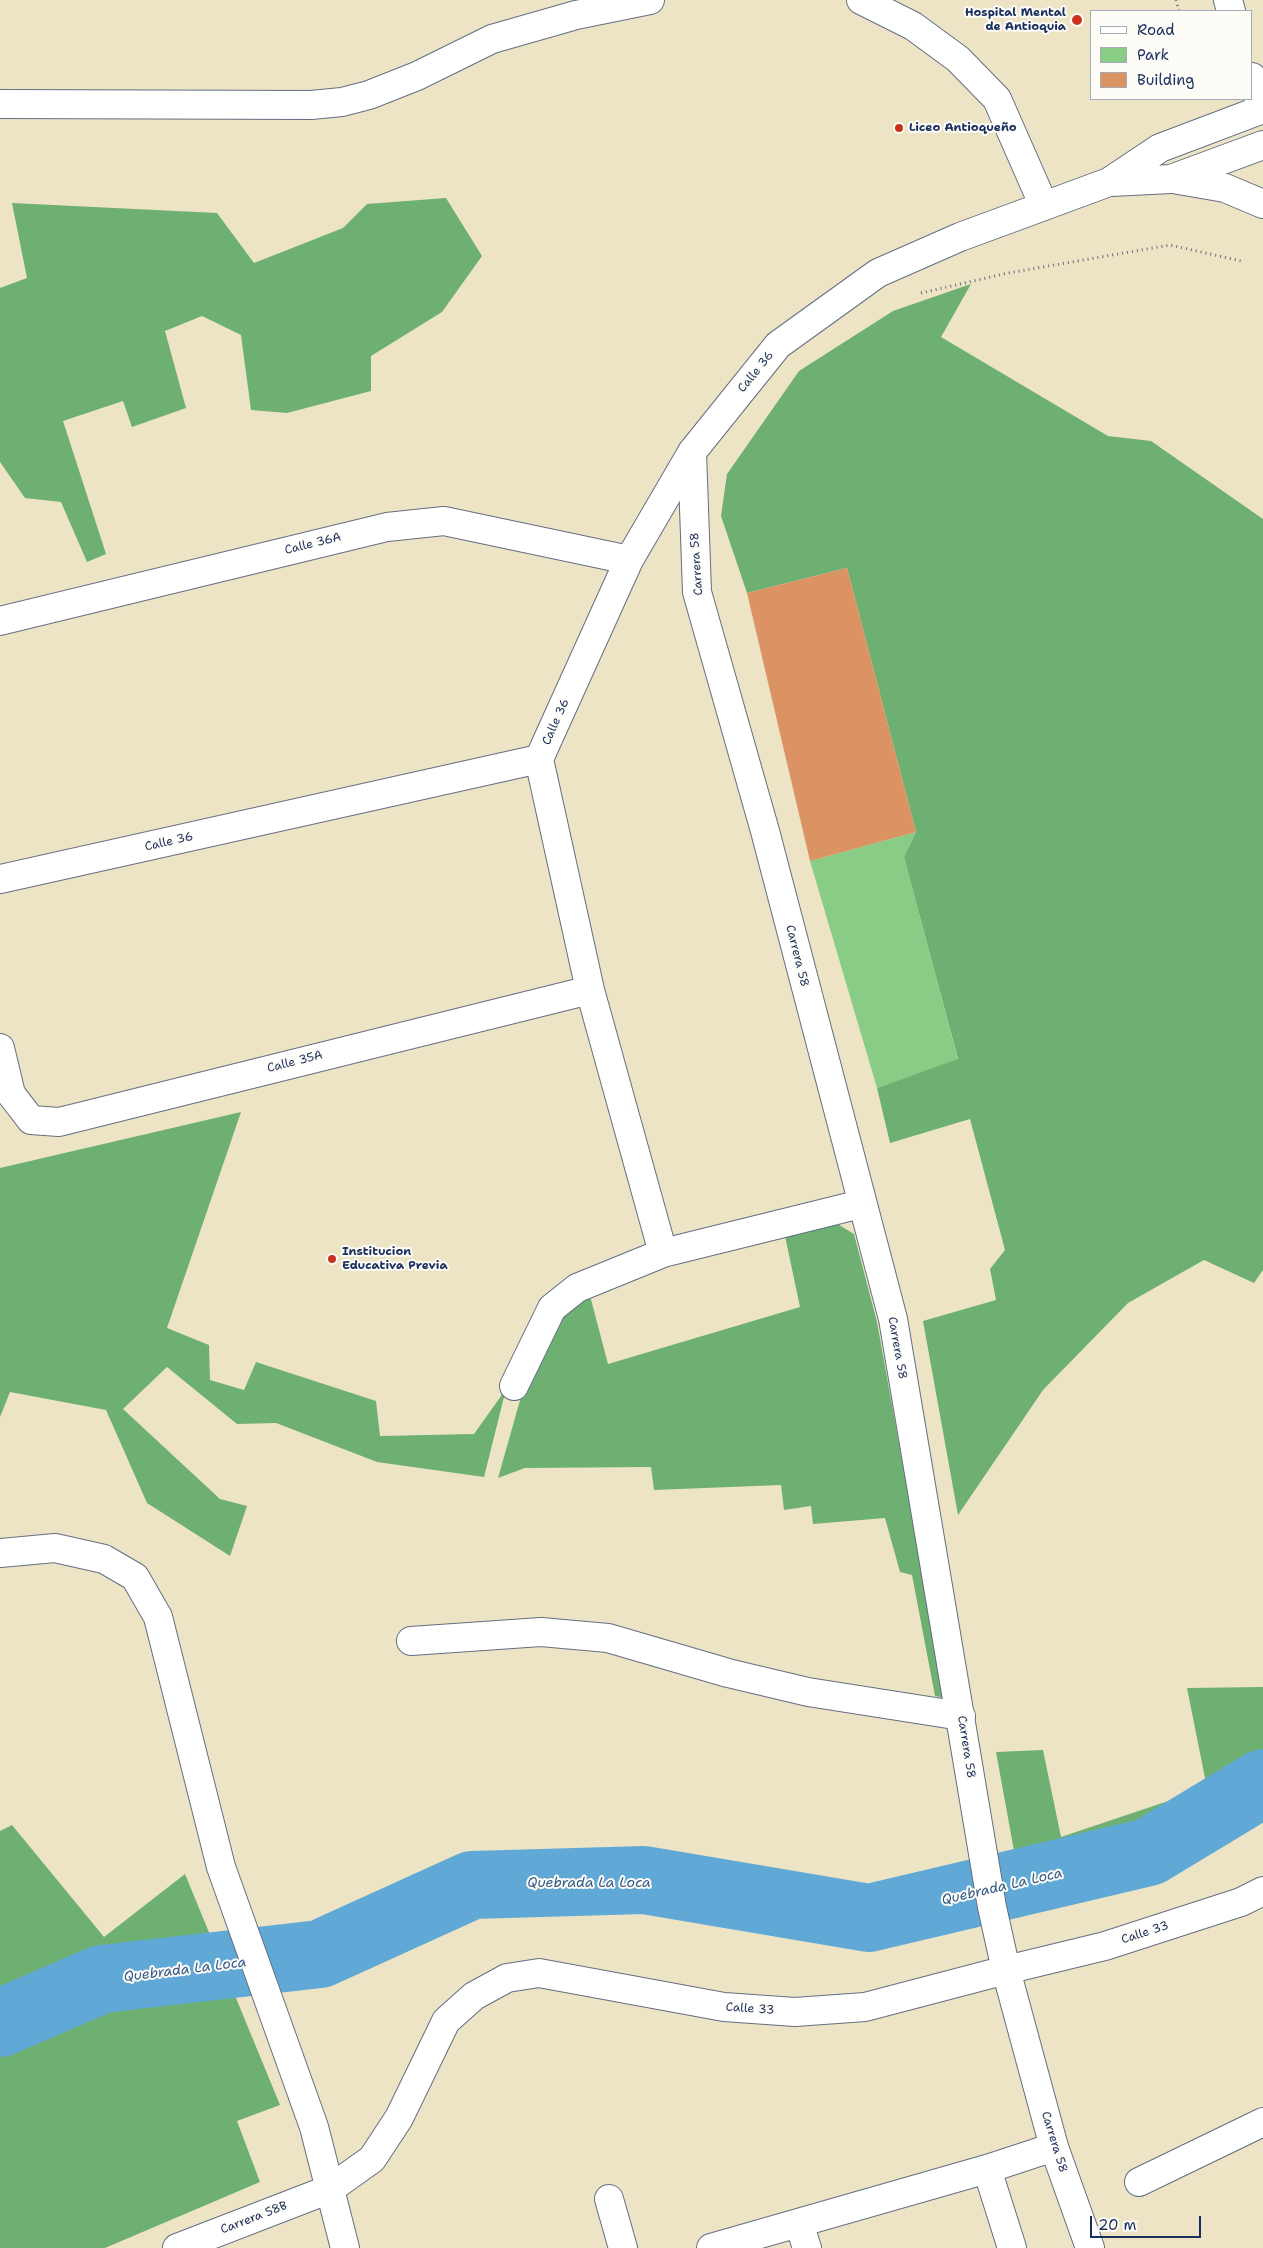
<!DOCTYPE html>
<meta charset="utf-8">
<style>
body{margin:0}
#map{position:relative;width:1263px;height:2248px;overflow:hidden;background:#ede4c5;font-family:"Shantell Sans",sans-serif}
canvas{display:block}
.legend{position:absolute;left:1090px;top:10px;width:162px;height:90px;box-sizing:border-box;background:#fdfcf7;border:1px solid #a3aaba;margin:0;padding:6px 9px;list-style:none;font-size:15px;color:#1b2f5e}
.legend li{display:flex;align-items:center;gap:10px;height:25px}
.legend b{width:25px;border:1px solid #a3aaba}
.scale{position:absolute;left:1090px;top:2216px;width:111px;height:22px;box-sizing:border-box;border:2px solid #1b2f5e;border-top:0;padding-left:6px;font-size:15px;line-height:18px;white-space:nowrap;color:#1b2f5e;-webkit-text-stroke:4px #fdfcf7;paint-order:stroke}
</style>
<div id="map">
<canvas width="1263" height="2248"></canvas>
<ul class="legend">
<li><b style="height:6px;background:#fff"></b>Road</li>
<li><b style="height:14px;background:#89cc85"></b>Park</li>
<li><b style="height:14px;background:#dc9363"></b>Building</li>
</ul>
<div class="scale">20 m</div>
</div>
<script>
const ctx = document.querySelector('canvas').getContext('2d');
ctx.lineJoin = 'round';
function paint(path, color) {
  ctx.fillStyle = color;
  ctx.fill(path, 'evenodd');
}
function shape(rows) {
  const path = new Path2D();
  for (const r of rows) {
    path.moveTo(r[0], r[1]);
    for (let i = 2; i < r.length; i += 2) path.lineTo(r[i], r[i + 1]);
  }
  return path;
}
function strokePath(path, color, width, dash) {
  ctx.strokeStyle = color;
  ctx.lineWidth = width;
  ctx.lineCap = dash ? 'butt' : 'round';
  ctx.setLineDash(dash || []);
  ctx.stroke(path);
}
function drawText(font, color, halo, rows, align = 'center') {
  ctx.font = font + ' "Shantell Sans",sans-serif';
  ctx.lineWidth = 4;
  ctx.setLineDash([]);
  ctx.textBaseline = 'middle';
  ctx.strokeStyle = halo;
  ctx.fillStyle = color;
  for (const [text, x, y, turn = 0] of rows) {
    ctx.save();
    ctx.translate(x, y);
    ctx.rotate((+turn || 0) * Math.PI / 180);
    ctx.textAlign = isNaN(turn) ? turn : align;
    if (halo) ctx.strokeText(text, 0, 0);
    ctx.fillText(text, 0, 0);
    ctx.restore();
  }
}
paint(shape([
 [916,832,904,857,958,1060,877,1088,810,861]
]), '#89cc85');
paint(shape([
 [446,198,482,256,442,312,371,356,371,391,287,413,251,410,241,335,202,316,165,331,186,408,132,427,123,401,63,421,106,554,87,562,61,502,25,498,0,462,0,288,27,278,12,203,217,213,254,263,343,228,367,204],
 [971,284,941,337,1108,436,1151,441,1263,519,1263,1270,1254,1283,1204,1260,1128,1303,1043,1390,958,1515,923,1321,996,1300,990,1269,1005,1250,970,1119,890,1143,877,1088,958,1059,904,857,916,832,847,568,747,593,721,516,727,474,799,371,893,311],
 [241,1112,167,1328,209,1345,210,1380,244,1390,256,1362,376,1401,380,1436,474,1434,506,1389,484,1477,377,1462,276,1423,237,1424,167,1367,123,1409,220,1499,247,1506,230,1556,147,1503,106,1410,10,1392,0,1417,0,1168],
 [836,1223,854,1234,877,1322,945,1698,935,1696,912,1575,900,1572,885,1518,813,1524,811,1506,784,1510,781,1485,654,1490,651,1467,525,1468,498,1478,528,1372,556,1316,589,1292,608,1364,800,1307,785,1236],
 [1263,1687,1263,1813,1062,1901,1025,1911,996,1752,1043,1750,1061,1837,1207,1788,1187,1688],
 [12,1825,104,1937,185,1874,280,2105,237,2121,260,2182,105,2248,0,2248,0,1831]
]), '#6eb072');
strokePath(shape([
 [0,2023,102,1979,320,1954,472,1885,644,1880,869,1918,1149,1852,1263,1783]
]), '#60a9d7', 68);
paint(shape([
 [847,568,916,832,810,861,747,593]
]), '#dc9363');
const minor = shape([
 [861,0,913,26,958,59,997,99,1044,206],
 [1228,0,1231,11],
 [1252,77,1262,109],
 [0,104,311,105,342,102,369,95,417,76,492,39,576,15,650,0],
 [0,621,387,527,444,521,629,560],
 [539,759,590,990,663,1253],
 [539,759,629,560,692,452],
 [0,879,539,759],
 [0,1048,11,1094,31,1120,59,1122,590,990],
 [514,1386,552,1308,577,1288,663,1253,861,1204],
 [0,1553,55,1548,104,1559,135,1577,158,1617,221,1867,314,2127,345,2248],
 [411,1641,541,1632,608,1638,728,1673,808,1692,961,1716],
 [987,2169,1012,2248],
 [1139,2182,1263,2122],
 [609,2199,623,2248],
 [799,2223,807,2248],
 [177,2248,330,2189,372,2159,399,2118,446,2021,474,1996,507,1978,539,1973,724,2007,795,2012,865,2007,1006,1970],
 [711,2248,987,2169,1054,2147]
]);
const major = shape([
 [1173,179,1225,188,1263,204],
 [1111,182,1171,179,1263,145],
 [1006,1970,1105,1946,1241,1902,1263,1891],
 [1090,2248,1054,2147,1006,1970,992,1907,893,1319,765,831,697,592,692,452,778,345,878,273,960,237,1109,182,1160,148,1263,109]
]);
strokePath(minor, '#646e82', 30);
strokePath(major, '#646e82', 30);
strokePath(shape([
 [1176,0,1179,11],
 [921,293,1008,273,1170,245,1241,261]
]), '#646e82', 3, [1, 4]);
strokePath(minor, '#fff', 28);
strokePath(major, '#fff', 28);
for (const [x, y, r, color] of [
 [1077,20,6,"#c8321e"],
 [899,128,5,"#c8321e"],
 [332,1259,5,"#c8321e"]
]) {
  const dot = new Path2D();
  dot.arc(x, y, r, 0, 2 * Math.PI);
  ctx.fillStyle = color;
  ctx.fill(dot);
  strokePath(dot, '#fdfcf7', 2);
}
drawText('bold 12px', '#1b2f5e', '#fdfcf7', [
 ["Hospital Mental",1066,13,"right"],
 ["de Antioquia",1066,27,"right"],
 ["Liceo Antioqueño",909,128],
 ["Institucion",342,1252],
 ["Educativa Previa",342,1266]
], 'left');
drawText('12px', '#1b2f5e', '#fdfcf7', [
 ["Calle 36",756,372,-51],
 ["Calle 36A",313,544,-14],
 ["Carrera 58",697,564,-94],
 ["Calle 36",556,722,-66],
 ["Calle 36",169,842,-13],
 ["Carrera 58",797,956,76],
 ["Calle 35A",295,1062,-14],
 ["Carrera 58",897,1348,80],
 ["Carrera 58",966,1747,81],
 ["Calle 33",1145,1933,-18],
 ["Calle 33",750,2009,4],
 ["Carrera 58",1054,2142,73],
 ["Carrera 58B",254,2218,-21]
]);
drawText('italic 14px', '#335a88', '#fdfcf7', [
 ["Quebrada La Loca",589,1883],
 ["Quebrada La Loca",1002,1887,-13],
 ["Quebrada La Loca",185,1970,-7]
]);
</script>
